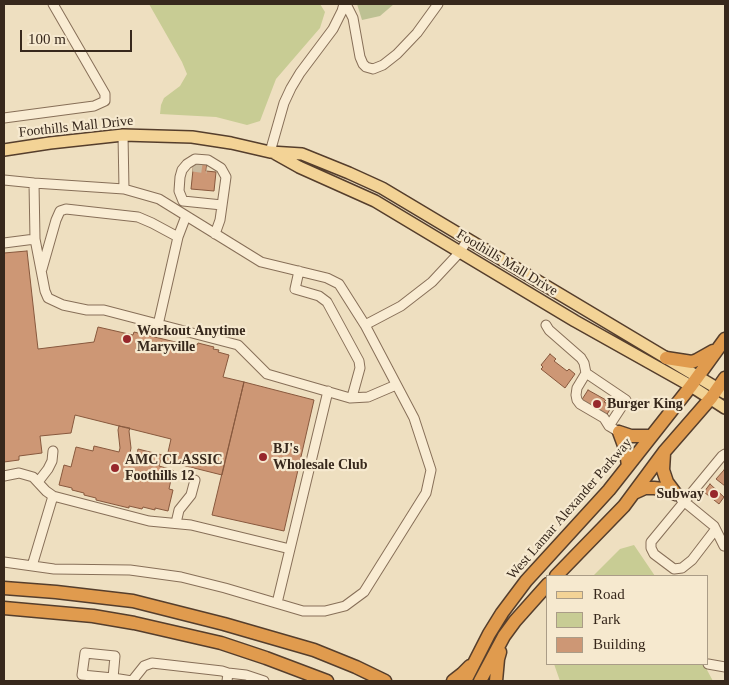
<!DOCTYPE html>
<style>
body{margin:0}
#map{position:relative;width:729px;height:685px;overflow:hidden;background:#eedfc0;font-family:Georgia,serif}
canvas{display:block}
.frame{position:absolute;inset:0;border:5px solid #37281c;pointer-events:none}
.legend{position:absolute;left:546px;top:575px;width:162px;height:90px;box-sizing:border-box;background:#f6e9cf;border:1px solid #aa9c87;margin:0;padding:6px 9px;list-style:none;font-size:15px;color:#37281c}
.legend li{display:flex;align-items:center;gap:10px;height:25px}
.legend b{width:25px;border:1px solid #aa9c87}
.scale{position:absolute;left:20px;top:30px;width:112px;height:22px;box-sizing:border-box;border:2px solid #37281c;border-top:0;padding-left:6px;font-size:15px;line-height:18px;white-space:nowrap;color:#37281c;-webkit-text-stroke:4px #f6e9cf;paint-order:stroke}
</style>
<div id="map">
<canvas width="729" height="685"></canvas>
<div class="frame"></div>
<ul class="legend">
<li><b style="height:6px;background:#f3d396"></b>Road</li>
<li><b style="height:14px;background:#c8cc94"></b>Park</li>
<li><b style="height:14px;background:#cd9775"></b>Building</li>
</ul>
<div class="scale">100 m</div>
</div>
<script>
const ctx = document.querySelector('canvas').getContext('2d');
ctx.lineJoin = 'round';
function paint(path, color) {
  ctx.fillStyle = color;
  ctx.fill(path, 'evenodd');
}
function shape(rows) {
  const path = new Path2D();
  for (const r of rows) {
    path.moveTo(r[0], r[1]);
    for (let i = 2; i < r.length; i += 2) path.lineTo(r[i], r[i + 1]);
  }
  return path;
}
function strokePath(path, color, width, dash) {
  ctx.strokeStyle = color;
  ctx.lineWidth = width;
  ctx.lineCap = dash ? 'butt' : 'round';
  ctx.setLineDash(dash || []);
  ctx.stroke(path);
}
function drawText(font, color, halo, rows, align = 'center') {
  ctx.font = font + ' Georgia,serif';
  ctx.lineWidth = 4.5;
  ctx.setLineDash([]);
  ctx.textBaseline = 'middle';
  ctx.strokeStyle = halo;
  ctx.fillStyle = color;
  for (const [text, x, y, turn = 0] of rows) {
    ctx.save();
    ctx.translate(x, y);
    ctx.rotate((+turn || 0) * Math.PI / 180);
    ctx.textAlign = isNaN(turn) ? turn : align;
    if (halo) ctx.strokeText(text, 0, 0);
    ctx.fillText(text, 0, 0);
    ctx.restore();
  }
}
paint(shape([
 [149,4,320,4,325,12,320,28,276,79,260,121,247,125,216,117,160,114,161,105,164,98,180,86,187,74,182,62],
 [634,545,655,576,593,576,620,549],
 [554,664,707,664,707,670,713,681,560,681]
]), '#c8cc94');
paint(shape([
 [357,4,394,4,380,16,362,20]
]), '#bdc193');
const building = shape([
 [194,160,207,162,206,171,216,172,214,191,191,189,194,160],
 [27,251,38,349,94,342,98,327,133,335,134,332,192,346,192,344,197,345,198,343,214,347,213,349,219,350,218,352,229,355,223,377,244,382,222,475,166,461,171,439,75,415,71,433,40,436,42,453,19,456,19,460,4,462,4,253,27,251],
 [550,354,556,359,554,361,567,371,569,369,575,374,565,388,541,369,543,367,541,365,550,354],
 [244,382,314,400,284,531,212,515,244,382],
 [588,390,606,400,604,402,612,406,606,416,581,401,588,390],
 [119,426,130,428,129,431,131,448,130,453,137,455,138,449,162,455,159,466,173,470,169,489,173,490,168,511,155,508,155,510,143,507,142,509,129,506,129,508,96,500,96,498,84,495,84,493,72,490,72,488,59,485,64,465,71,467,76,447,93,451,94,446,119,452,120,448,118,430,119,426],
 [724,470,725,471,725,486,716,479,724,470],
 [710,484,724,497,719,504,704,492,710,484]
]);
paint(building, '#cd9775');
strokePath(building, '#87583d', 1);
strokePath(shape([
 [193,167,207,169]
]), '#c9ba9f', 9, [9, 4.5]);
const minor = shape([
 [346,4,353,18,360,57,363,64,366,67,373,69,383,65,397,54,417,33,438,4],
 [4,118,94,106,105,101,105,94,53,4],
 [123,135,124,189],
 [270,152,284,103,291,88,300,73,333,29,342,11,344,4],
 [4,180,34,183,124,189,159,199,261,262,327,278,339,284,365,325,414,418,431,470,426,493,364,592,345,606,325,611,303,611,225,588,181,577,130,570,54,569,4,562],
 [34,183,35,239,45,291,48,298,63,305,87,310,104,310,238,345,267,374,350,398,368,397,396,385],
 [183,201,179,191,180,177,182,170,187,164,195,159,208,160,221,168,226,177,220,220,215,234],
 [183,201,222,205],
 [4,243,35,239],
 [42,269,56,220,60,211,66,209,138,217,152,223,178,237],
 [299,271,295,289,319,296,327,302,359,361,360,368,352,397],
 [158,325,178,237,186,216],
 [365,325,401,306,432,282,460,252,468,239],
 [546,325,549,330,581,358,584,363,586,373,626,400,609,426,619,432],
 [586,373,577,388,576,395,577,400,580,404,604,418,609,426],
 [4,476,19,473,33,477,46,491,53,496,149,521,191,525,290,549],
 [38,482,48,469,52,461,53,451],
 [681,499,714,526,724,546,725,545],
 [176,523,179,510,191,495,195,480],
 [715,530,692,560,682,568,674,569,654,554,651,548,651,542,722,456,725,454],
 [32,566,53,496],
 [277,603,328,391],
 [708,664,725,667],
 [228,673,246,675,264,681],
 [113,678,115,656,85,653,82,675,113,678,132,681],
 [132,681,144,666,152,663,222,671,228,673,227,681]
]);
const major = shape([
 [4,150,50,143,123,135,192,137,231,143,270,152,302,154,349,173,382,188,725,393],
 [274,153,299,167,375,201,575,321,691,386,725,408]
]);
const highway = shape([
 [666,358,692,362,697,360,713,351],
 [619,432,626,451,628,466],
 [619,432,631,436,651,436],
 [664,453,663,470,667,482,676,494],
 [634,493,645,488,654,488,663,489,676,494],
 [556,576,624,506,664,452,711,398,725,378],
 [4,588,56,592,133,601,224,624,314,650,356,667,385,681],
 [4,608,93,616,134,623,221,643,266,658,327,681],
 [453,681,462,674,470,666],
 [465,681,489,634,502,613,526,581,609,490,691,386,725,339],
 [480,681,504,636,515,621,548,584],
 [496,681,498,659,500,652]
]);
strokePath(minor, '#876f58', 11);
strokePath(major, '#553e2c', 14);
strokePath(highway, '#553e2c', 15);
strokePath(minor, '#f9ecd3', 9);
strokePath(major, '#f3d396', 11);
strokePath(highway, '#e09b4e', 12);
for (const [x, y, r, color] of [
 [127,339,5,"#97272b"],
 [597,404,5,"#97272b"],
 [263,457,5,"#97272b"],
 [115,468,5,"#97272b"],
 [714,494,5,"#97272b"]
]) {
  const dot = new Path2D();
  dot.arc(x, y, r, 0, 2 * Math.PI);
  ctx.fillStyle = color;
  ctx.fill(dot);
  strokePath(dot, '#f6e9cf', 2);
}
drawText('14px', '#37281c', '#f6e9cf', [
 ["Foothills Mall Drive",76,127,-6],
 ["Foothills Mall Drive",507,263,31],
 ["West Lamar Alexander Parkway",570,509,-49]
]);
drawText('bold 14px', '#37281c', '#f6e9cf', [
 ["Workout Anytime",137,331],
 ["Maryville",137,347],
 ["Burger King",607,404],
 ["BJ's",273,449],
 ["Wholesale Club",273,465],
 ["AMC CLASSIC",125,460],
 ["Foothills 12",125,476],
 ["Subway",704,494,"right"]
], 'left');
</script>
